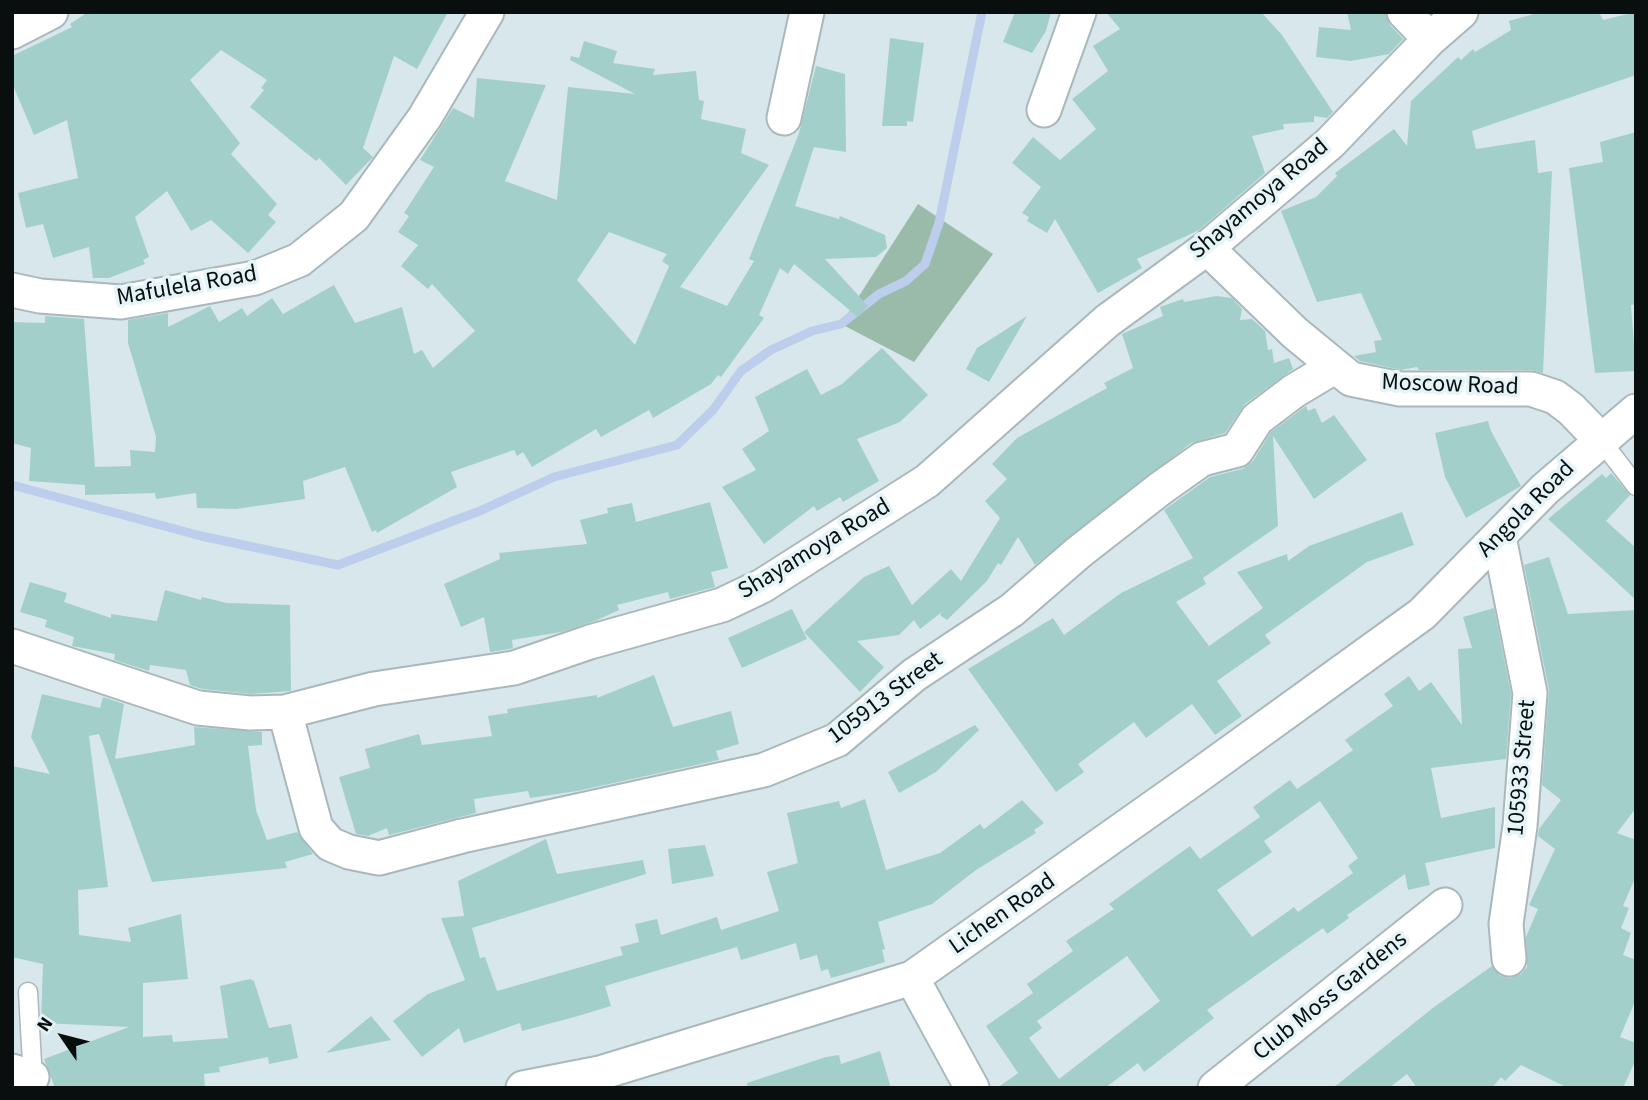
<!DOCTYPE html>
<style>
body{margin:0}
#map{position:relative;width:1648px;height:1100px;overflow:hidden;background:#d8e7eb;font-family:"Source Sans 3",sans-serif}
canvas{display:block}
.frame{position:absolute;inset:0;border:14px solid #090e0f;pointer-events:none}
.north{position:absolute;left:28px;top:1002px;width:70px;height:70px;-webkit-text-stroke:5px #e5f4f8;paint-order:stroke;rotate:305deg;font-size:19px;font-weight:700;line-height:28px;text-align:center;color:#090e0f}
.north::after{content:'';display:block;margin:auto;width:24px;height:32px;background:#090e0f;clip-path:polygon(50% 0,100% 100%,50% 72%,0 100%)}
</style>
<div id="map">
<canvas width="1648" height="1100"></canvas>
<div class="frame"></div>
<div class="north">N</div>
</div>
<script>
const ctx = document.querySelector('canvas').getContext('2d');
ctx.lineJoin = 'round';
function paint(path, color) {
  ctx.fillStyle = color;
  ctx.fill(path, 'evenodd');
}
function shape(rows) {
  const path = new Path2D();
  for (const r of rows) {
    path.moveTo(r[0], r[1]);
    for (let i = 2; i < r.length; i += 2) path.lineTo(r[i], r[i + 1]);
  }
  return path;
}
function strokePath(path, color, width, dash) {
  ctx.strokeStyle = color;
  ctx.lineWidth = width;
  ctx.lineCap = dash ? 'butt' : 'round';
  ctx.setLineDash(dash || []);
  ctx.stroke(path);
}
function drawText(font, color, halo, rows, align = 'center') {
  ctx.font = font + ' "Source Sans 3",sans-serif';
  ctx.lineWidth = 7;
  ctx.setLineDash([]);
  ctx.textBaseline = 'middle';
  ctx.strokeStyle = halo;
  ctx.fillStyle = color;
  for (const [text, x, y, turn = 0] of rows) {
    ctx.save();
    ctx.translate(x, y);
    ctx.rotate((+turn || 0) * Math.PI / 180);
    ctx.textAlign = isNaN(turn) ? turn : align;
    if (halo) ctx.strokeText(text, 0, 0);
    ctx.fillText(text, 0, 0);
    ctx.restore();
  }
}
paint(shape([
 [918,204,993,254,914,362,841,324]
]), '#9bbbaa');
strokePath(shape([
 [12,485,201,536,338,565,482,510,554,477,677,445,713,410,741,371,771,350,812,331,841,324,879,294,906,281,925,264,939,223,982,12]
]), '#bdceec', 9);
paint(shape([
 [88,12,448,12,417,69,394,56,363,148,373,157,346,185,319,158,316,161,250,107,264,90,261,88,267,80,221,50,190,80,240,143,231,154,277,204,268,215,276,222,248,253,211,220,191,231,167,191,135,217,149,257,143,260,145,264,109,278,93,278,89,247,53,258,43,224,26,228,18,193,78,178,67,120,34,135,12,83,12,56,72,27,70,24],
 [1015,12,1051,12,1046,31,1032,53,1003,42],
 [1106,12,1261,12,1282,35,1333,112,1327,118,1314,116,1314,122,1283,124,1284,129,1252,136,1265,173,1199,230,1137,259,1142,268,1098,293,1055,219,1047,233,1027,221,1029,217,1022,213,1041,187,1012,163,1033,137,1060,160,1096,129,1072,99,1108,71,1093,46,1120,29],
 [1347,12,1385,12,1390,25,1403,39,1389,54,1351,61,1316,57,1319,27,1351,30],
 [1541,12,1599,12,1603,20,1636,12,1636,75,1472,131,1476,149,1535,140,1538,173,1552,171,1543,373,1531,370,1419,370,1417,367,1401,370,1360,361,1354,356,1376,352,1374,341,1382,340,1361,293,1317,302,1281,211,1316,197,1337,176,1335,173,1394,129,1407,146,1411,101,1458,57,1461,60,1473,49,1475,52,1511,30,1509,21],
 [890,38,924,43,913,122,907,121,907,126,882,126],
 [584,41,617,51,613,63,655,69,653,75,696,71,699,100,704,101,701,119,746,129,741,153,769,165,680,287,727,306,754,261,749,259,799,133,816,66,845,74,846,152,814,147,795,206,839,219,840,216,885,235,887,248,876,257,825,259,868,306,858,317,794,264,788,274,780,268,759,315,764,318,721,377,718,375,711,384,653,418,649,410,601,437,596,429,532,467,523,452,517,456,514,450,451,472,457,487,377,533,376,530,372,532,345,467,303,481,305,499,236,509,197,508,196,493,156,499,155,493,85,495,85,485,29,481,31,448,12,443,12,322,45,323,45,316,84,319,95,467,131,466,130,450,155,452,156,437,128,343,128,320,168,313,168,327,210,306,219,322,242,308,247,316,272,298,283,314,334,285,355,323,402,307,414,354,422,350,433,368,475,331,432,284,428,289,401,266,418,245,398,232,409,216,404,213,434,167,420,160,453,108,474,118,477,78,546,85,505,181,557,200,568,87,635,94,570,60,571,56,579,58],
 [609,232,667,254,662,261,669,266,635,345,577,280],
 [1636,132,1636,304,1631,305,1636,371,1595,373,1569,168,1603,162,1600,142],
 [1216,296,1232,298,1242,309,1240,320,1252,319,1265,331,1268,350,1272,349,1274,363,1289,358,1293,369,1245,404,1225,433,1191,443,1035,565,1018,537,1001,565,998,563,987,581,947,620,940,615,942,612,920,629,914,620,899,635,857,641,884,667,860,692,804,632,864,577,889,566,912,605,951,569,961,581,1000,518,985,501,1007,479,992,464,1017,438,1107,388,1104,383,1133,368,1122,334,1163,316,1160,307,1183,299,1184,302],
 [1027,316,989,382,966,369,977,348],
 [882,348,928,395,900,422,857,439,879,481,843,502,840,497,817,511,814,506,764,544,722,487,756,470,742,449,769,431,755,397,807,369,821,395,842,384],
 [1306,406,1308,411,1315,408,1322,423,1334,415,1367,460,1314,499,1273,436,1278,526,1203,578,1206,584,1176,602,1209,646,1263,608,1237,572,1287,554,1288,561,1309,546,1402,512,1414,545,1367,562,1265,635,1271,643,1217,681,1242,716,1215,735,1192,704,1146,738,1134,722,1078,764,1084,772,1056,792,968,669,1053,618,1064,635,1121,593,1193,558,1164,510,1210,477,1242,469,1253,461,1271,432],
 [1488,421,1491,431,1521,486,1466,518,1445,477,1435,433],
 [1611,473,1630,495,1606,521,1636,548,1636,600,1548,519,1602,474,1606,478],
 [710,502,728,568,711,572,715,587,670,599,668,592,617,605,619,610,595,621,561,632,512,640,513,648,509,649,490,652,484,617,461,627,444,584,500,559,499,553,587,544,580,520,608,513,607,508,632,503,636,522],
 [1549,557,1568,614,1636,610,1636,808,1617,833,1636,840,1636,876,1623,906,1629,908,1621,928,1631,933,1623,955,1636,960,1636,999,1620,1037,1636,1043,1636,1059,1623,1088,1568,1088,1521,1065,1505,1081,1501,1077,1492,1088,1417,1088,1407,1074,1389,1088,1333,1088,1434,1007,1492,966,1500,976,1510,978,1521,974,1527,967,1526,937,1538,909,1529,905,1555,849,1538,836,1539,829,1561,800,1542,785,1549,690,1524,565],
 [30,582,67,593,64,602,111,618,111,614,157,621,165,590,201,600,202,597,227,603,290,605,291,691,251,694,202,689,190,685,186,670,150,665,149,671,114,660,115,654,72,646,74,637,45,627,47,620,20,612],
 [1494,608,1511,694,1506,759,1431,768,1441,818,1495,807,1495,848,1425,863,1430,885,1408,890,1405,874,1347,915,1349,918,1327,934,1323,928,1207,1010,1214,1018,1144,1072,1138,1063,1105,1088,997,1088,1018,1073,986,1026,1033,993,1027,984,1073,951,1066,941,1114,909,1109,904,1190,846,1200,859,1260,817,1253,807,1290,780,1297,789,1353,750,1345,740,1393,706,1384,694,1409,676,1419,691,1431,682,1462,725,1458,649,1472,648,1463,617],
 [1320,801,1358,858,1348,866,1353,873,1298,912,1294,907,1252,937,1217,890,1272,852,1264,841],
 [1127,956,1160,1001,1059,1079,1029,1038,1042,1028,1037,1021],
 [792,609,807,639,742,668,728,638],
 [654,675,673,727,731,711,739,744,716,751,719,760,577,791,530,798,528,791,474,799,476,813,389,835,387,828,368,836,356,834,339,777,370,768,365,749,419,734,422,745,492,736,488,716,508,713,507,709,597,695,597,698],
 [42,694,100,708,103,697,124,704,115,759,195,745,194,727,262,732,262,745,248,746,256,810,267,840,297,832,313,854,285,862,287,868,152,882,99,734,89,736,108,887,78,890,79,935,131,942,128,928,181,914,188,979,143,983,143,1037,172,1035,173,1042,228,1038,220,986,250,979,254,981,269,1028,291,1024,298,1058,269,1064,268,1057,219,1067,220,1072,204,1074,205,1088,55,1088,44,1059,129,1027,41,1023,43,964,12,957,12,766,50,774,31,737],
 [975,725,979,730,936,772,899,793,888,772],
 [865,799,886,870,940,853,980,824,984,829,1022,800,1044,823,1034,830,1036,833,976,870,932,904,878,922,885,949,882,950,885,962,852,972,831,978,828,969,821,971,817,955,800,960,796,943,741,960,737,947,605,986,611,1006,578,1016,522,1031,520,1023,464,1043,459,1028,422,1057,393,1021,428,994,465,980,441,918,464,916,458,881,546,839,557,874,643,860,646,874,472,928,480,958,485,957,497,991,623,955,620,947,639,942,635,924,657,919,661,935,717,917,721,930,779,911,767,872,798,863,787,813,839,801,841,808],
 [705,845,714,876,672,884,668,849],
 [371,1016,391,1040,326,1053],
 [880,1051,891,1088,748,1088,747,1083,826,1057,839,1055,841,1064]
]), '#a3cfca');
const lane = shape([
 [1600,439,1636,486],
 [28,992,33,1081]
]);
const street = shape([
 [1404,12,1430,39],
 [12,32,51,12],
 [1044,110,1079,12],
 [784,118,807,12],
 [1207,248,1295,333,1351,379,1400,389,1531,389,1555,397,1571,409,1600,439],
 [12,290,40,296,121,302,255,278,299,260,354,216,425,117,487,12],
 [1499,537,1530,693,1520,826,1506,924,1509,959],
 [12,646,198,708,250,713,285,712,374,689,514,668,590,642,722,605,762,586,927,481,1107,321,1207,248,1330,143,1430,39,1461,12],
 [285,712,316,828,330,844,349,852,379,858,462,836,764,770,837,740,914,675,1012,610,1079,552,1161,488,1202,459,1237,450,1257,419,1294,391,1334,367],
 [912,978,972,1088],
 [12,1071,32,1077],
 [523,1088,600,1073,912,978,1195,778,1422,614,1545,489,1636,411],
 [1215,1088,1445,905]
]);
strokePath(lane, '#a9b8bc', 21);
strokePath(street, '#a9b8bc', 37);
strokePath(lane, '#fff', 18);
strokePath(street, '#fff', 33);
drawText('24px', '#090e0f', '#e5f4f8', [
 ["Shayamoya Road",1260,200,-40],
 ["Mafulela Road",187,287,-10],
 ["Moscow Road",1450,386,2],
 ["Angola Road",1527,510,-45],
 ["Shayamoya Road",815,550,-31],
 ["105913 Street",886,699,-37],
 ["105933 Street",1523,768,-85],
 ["Lichen Road",1003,915,-35],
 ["Club Moss Gardens",1331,997,-39]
]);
</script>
